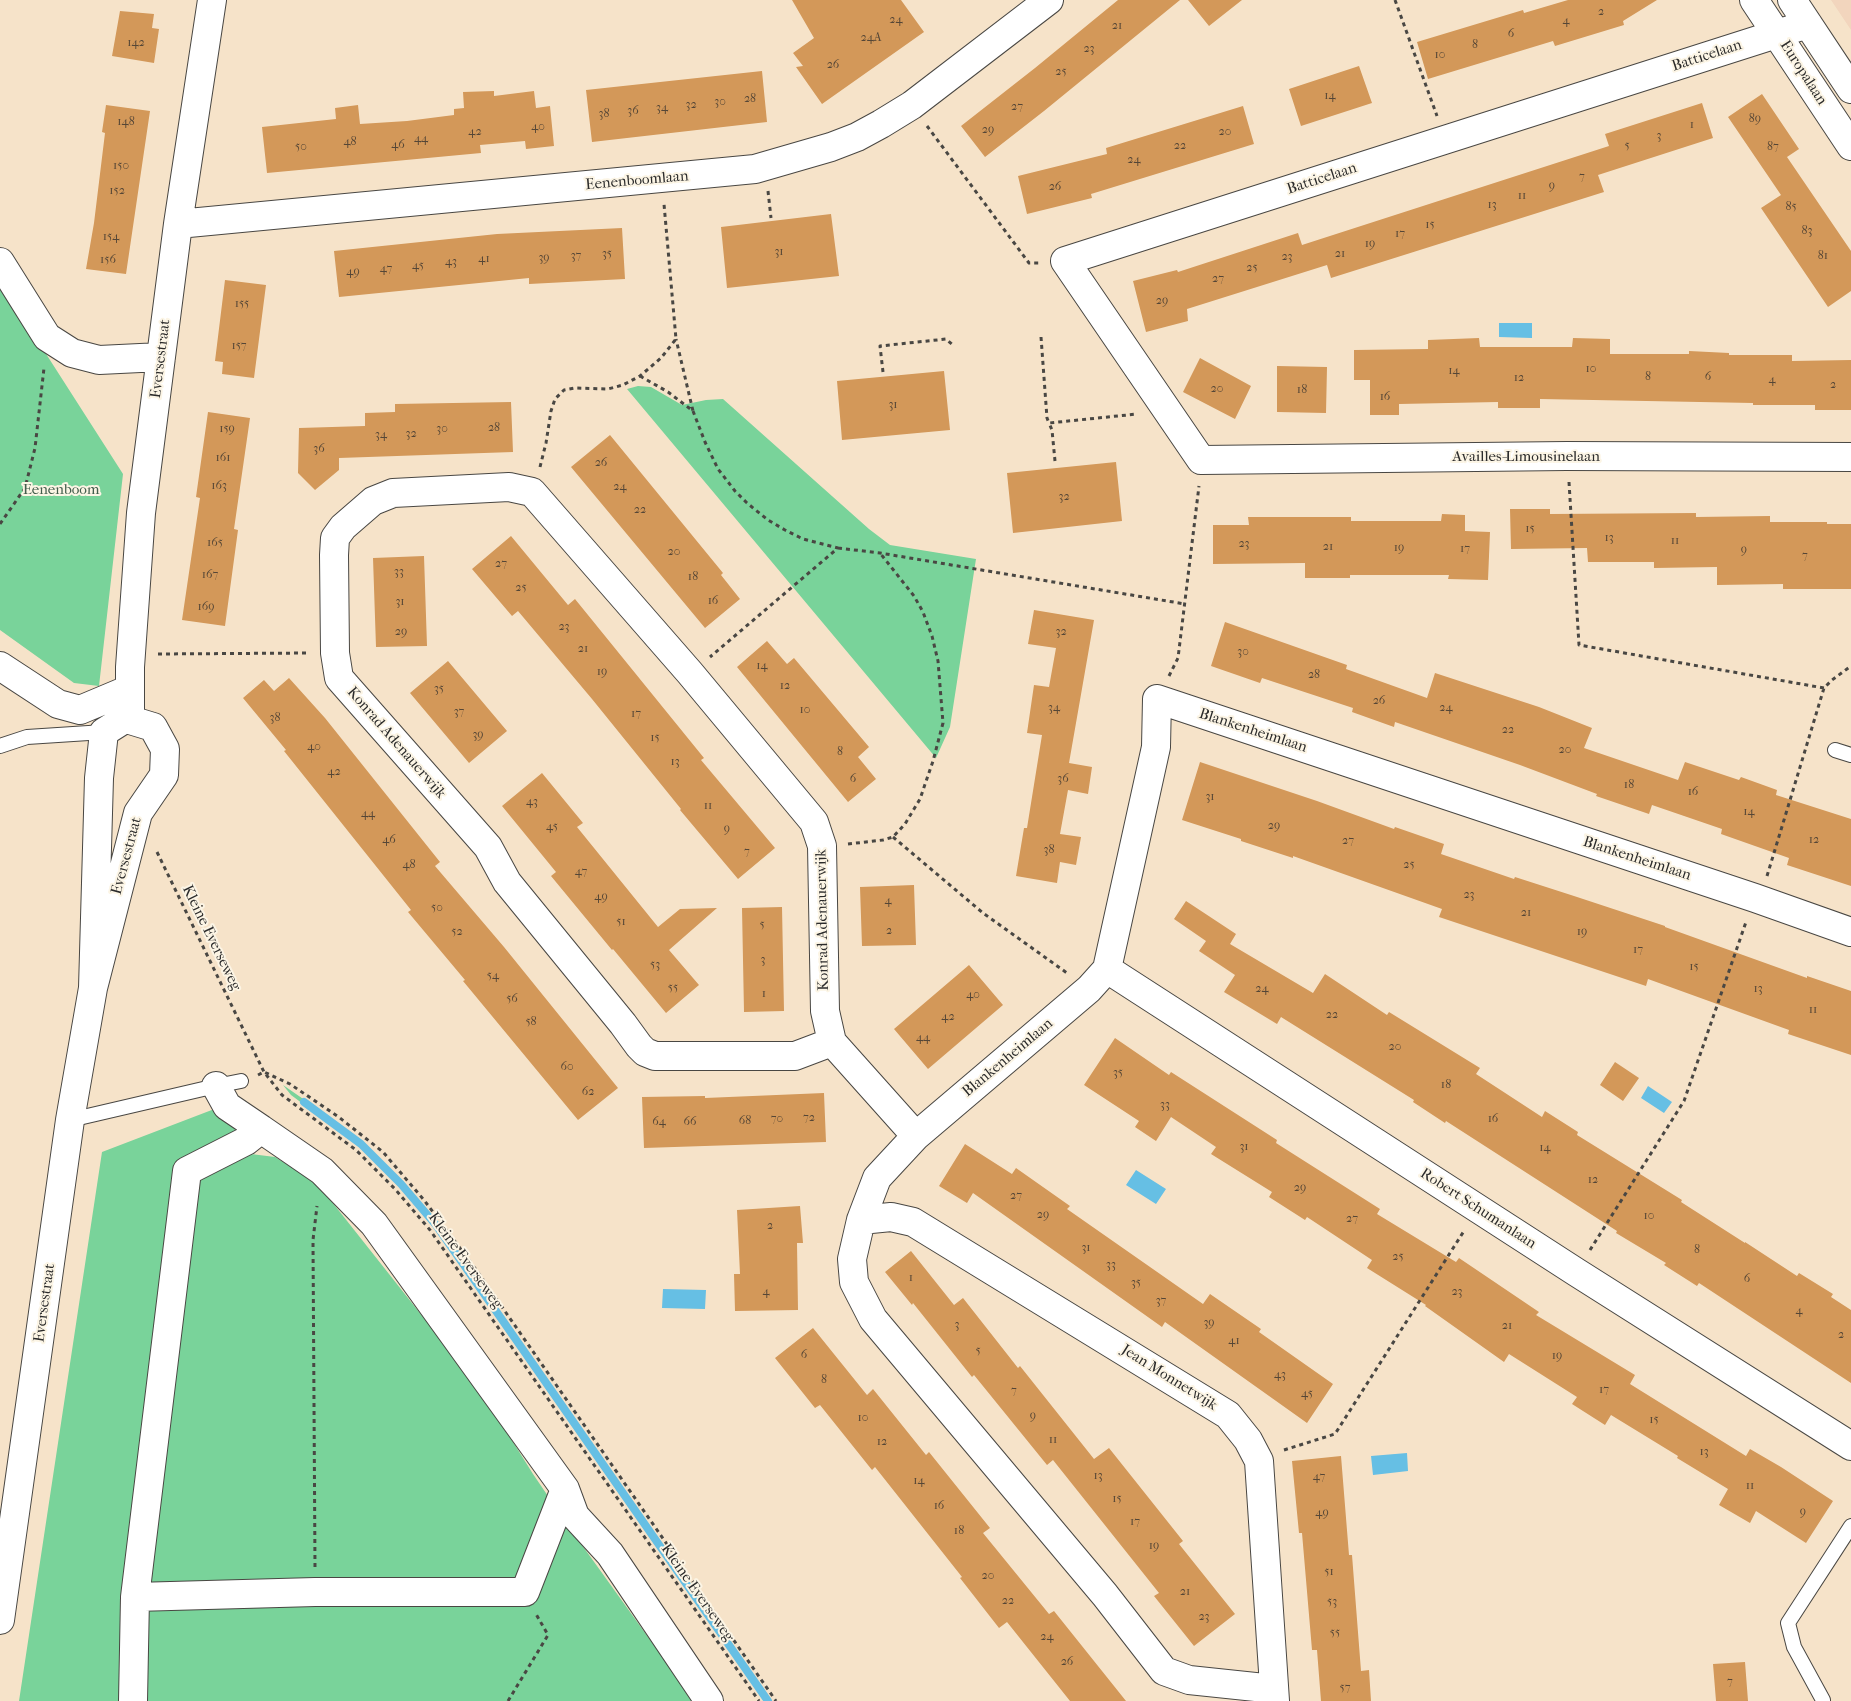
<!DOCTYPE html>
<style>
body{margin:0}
canvas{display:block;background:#f6e3c9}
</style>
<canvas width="1851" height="1701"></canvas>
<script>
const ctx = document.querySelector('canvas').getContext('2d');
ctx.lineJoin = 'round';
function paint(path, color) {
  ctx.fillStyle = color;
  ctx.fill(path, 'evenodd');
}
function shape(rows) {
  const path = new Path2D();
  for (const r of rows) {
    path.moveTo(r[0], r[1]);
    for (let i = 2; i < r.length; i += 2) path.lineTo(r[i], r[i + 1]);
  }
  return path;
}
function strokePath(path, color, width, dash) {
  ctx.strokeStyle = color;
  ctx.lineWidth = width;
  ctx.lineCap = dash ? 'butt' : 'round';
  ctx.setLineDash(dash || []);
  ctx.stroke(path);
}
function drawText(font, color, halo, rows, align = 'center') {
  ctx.font = font + ' "IM FELL French Canon",serif';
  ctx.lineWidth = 4;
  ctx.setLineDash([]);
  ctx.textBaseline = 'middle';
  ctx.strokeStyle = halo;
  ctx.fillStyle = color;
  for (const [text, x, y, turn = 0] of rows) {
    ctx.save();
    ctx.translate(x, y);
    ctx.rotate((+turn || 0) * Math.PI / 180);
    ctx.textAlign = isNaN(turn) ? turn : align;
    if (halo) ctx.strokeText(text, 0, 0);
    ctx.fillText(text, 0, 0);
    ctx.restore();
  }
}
paint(shape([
 [1831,0,1851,0,1851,30]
]), '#f2d5bd');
paint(shape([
 [0,282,123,474,99,686,74,683,0,630],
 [638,386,651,387,682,405,706,400,723,399,869,529,890,545,976,559,950,727,936,758,627,389],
 [283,1085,335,1121,363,1143,402,1182,437,1224,771,1701,766,1701,434,1226,399,1185,360,1146,291,1095],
 [217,1108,232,1125,251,1154,275,1157,317,1183,480,1389,533,1474,569,1527,694,1701,19,1701,102,1152]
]), '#79d39a');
paint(shape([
 [1499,323,1532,323,1532,338,1499,337],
 [1648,1086,1672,1102,1664,1113,1641,1098],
 [1136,1170,1166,1189,1156,1204,1126,1185],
 [663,1289,706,1290,705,1309,662,1308],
 [1407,1453,1408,1471,1373,1475,1371,1456]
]), '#66bfe4');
strokePath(shape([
 [304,1102,361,1144,401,1184,436,1225,768,1701]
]), '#66bfe4', 8);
paint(shape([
 [792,0,901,0,924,32,822,104,796,67,803,66,793,53,814,38],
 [1118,0,1180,0,1044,111,985,157,961,126,1035,68],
 [1188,0,1242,0,1209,26],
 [1568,0,1657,0,1623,21,1624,25,1555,46,1553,41,1428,79,1417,42,1523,10,1524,13],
 [120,11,154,14,152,28,159,29,154,63,112,56],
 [1359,66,1372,103,1301,126,1289,89],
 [762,71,767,122,592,142,586,90],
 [494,91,494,96,534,91,536,108,550,106,554,146,526,149,525,141,480,145,481,153,267,173,262,127,336,119,335,108,358,105,360,124,407,121,454,115,454,109,464,108,463,92],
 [1762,94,1799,149,1787,157,1851,251,1851,291,1828,307,1761,208,1781,195,1728,117],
 [1702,103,1713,138,1598,175,1604,192,1331,278,1327,265,1187,309,1188,321,1146,332,1133,281,1177,270,1178,272,1298,233,1302,245,1609,146,1605,134],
 [106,105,150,111,126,274,86,269,94,223,105,133,102,132],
 [1243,106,1254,144,1091,194,1092,198,1027,214,1018,176,1107,154,1106,148],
 [831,214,839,276,727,288,721,227],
 [622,228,625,279,529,284,529,278,339,297,334,251,497,234],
 [225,280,266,285,254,378,222,374,223,362,215,361],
 [1479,338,1480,347,1572,347,1573,338,1610,339,1610,354,1689,354,1689,351,1729,353,1729,355,1792,355,1792,361,1851,360,1851,410,1815,410,1815,405,1753,405,1753,403,1540,399,1540,408,1498,408,1498,402,1399,404,1399,415,1370,415,1370,380,1354,380,1354,350,1428,349,1428,340],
 [1200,358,1251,386,1235,419,1183,392],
 [1277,366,1327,367,1326,413,1277,412],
 [944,371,950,430,842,440,837,381],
 [511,402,513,452,339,458,339,470,315,490,298,473,299,428,365,426,365,413,395,412,395,404],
 [208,412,250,418,234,529,238,530,225,626,182,620,200,498,196,497],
 [610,435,723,573,721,575,740,599,705,628,571,467],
 [1116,462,1122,521,1013,533,1007,473],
 [1510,509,1550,509,1550,514,1696,513,1696,517,1770,516,1770,522,1827,522,1827,524,1851,524,1851,589,1783,589,1783,584,1717,585,1717,567,1654,568,1654,562,1588,562,1587,548,1511,549],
 [1442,514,1465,515,1465,531,1490,532,1488,580,1448,579,1449,575,1350,575,1350,578,1305,578,1305,563,1213,564,1213,525,1249,525,1248,517,1351,517,1351,521,1441,521],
 [511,536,568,605,575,599,704,758,701,760,775,848,738,879,680,810,681,809,592,699,518,611,512,616,472,569],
 [424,556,427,646,376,647,373,558],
 [1034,610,1094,620,1069,763,1092,767,1088,794,1068,790,1060,834,1081,837,1076,865,1060,862,1057,883,1016,876,1024,828,1027,828,1042,735,1027,733,1034,685,1049,687,1056,648,1028,644],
 [1225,622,1347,665,1346,669,1427,698,1435,673,1539,707,1592,728,1584,748,1678,780,1685,762,1739,780,1741,777,1777,790,1776,795,1851,819,1851,886,1787,865,1789,858,1721,834,1722,829,1652,805,1649,814,1596,796,1597,794,1520,765,1395,722,1394,727,1352,712,1353,708,1262,678,1260,683,1211,666],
 [767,641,787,664,794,658,869,747,858,757,876,779,848,802,737,667],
 [448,661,507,731,469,763,410,693],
 [289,678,325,718,440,862,435,866,504,947,618,1088,578,1120,463,981,465,980,408,912,411,910,284,751,286,750,243,698,264,680,274,691],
 [1200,762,1317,801,1394,829,1395,827,1444,844,1441,854,1514,879,1515,877,1574,896,1665,926,1665,927,1807,978,1807,976,1851,991,1851,1055,1788,1034,1789,1030,1648,979,1646,986,1439,917,1442,909,1293,856,1293,858,1241,841,1241,839,1182,820],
 [542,773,583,823,577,827,658,927,680,909,717,908,669,950,699,985,666,1013,613,949,612,950,551,876,556,872,502,806],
 [914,885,916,945,862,946,860,887],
 [1186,901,1236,934,1230,944,1313,993,1325,974,1387,1015,1389,1012,1480,1068,1476,1074,1542,1117,1545,1111,1578,1132,1577,1135,1682,1200,1681,1202,1745,1243,1745,1242,1797,1276,1799,1273,1833,1294,1831,1297,1851,1310,1851,1383,1699,1283,1697,1286,1664,1265,1666,1263,1616,1233,1617,1231,1446,1121,1445,1123,1413,1102,1414,1100,1281,1017,1277,1024,1224,992,1235,975,1199,951,1206,941,1174,919],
 [782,907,784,1011,744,1012,742,908],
 [969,965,1003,1005,928,1069,894,1029],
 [1115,1038,1169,1075,1171,1072,1277,1140,1276,1143,1380,1209,1377,1214,1456,1262,1459,1258,1539,1312,1536,1315,1635,1375,1630,1384,1746,1456,1750,1449,1781,1467,1833,1501,1806,1543,1756,1511,1750,1523,1719,1505,1728,1489,1677,1458,1678,1456,1611,1415,1605,1425,1572,1404,1577,1397,1509,1354,1504,1362,1425,1306,1426,1305,1367,1268,1372,1260,1307,1217,1305,1220,1269,1197,1272,1192,1211,1154,1216,1147,1171,1117,1156,1141,1135,1127,1139,1121,1084,1085],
 [1615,1062,1639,1078,1623,1101,1600,1085],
 [824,1093,826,1142,644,1148,642,1097,705,1096,705,1098],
 [965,1144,1012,1174,1016,1168,1070,1206,1067,1209,1203,1304,1210,1294,1261,1329,1259,1332,1333,1384,1307,1423,1165,1322,1162,1327,973,1193,967,1203,939,1186],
 [800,1206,803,1243,797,1243,798,1310,735,1311,734,1274,740,1274,737,1210],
 [911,1251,954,1305,963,1298,1018,1368,1020,1366,1094,1459,1109,1448,1183,1541,1179,1544,1235,1614,1194,1646,1154,1596,1159,1593,1053,1460,1047,1465,974,1375,972,1377,913,1303,912,1305,885,1272],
 [813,1328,867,1395,873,1389,926,1455,929,1452,990,1528,983,1533,1049,1614,1054,1611,1126,1701,1070,1701,1007,1622,999,1628,960,1578,962,1577,875,1467,872,1470,820,1405,815,1408,775,1358],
 [1341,1456,1349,1555,1352,1555,1361,1671,1369,1670,1371,1701,1321,1701,1317,1650,1312,1650,1302,1533,1299,1533,1292,1461],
 [1745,1662,1748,1701,1716,1701,1713,1664]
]), '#d39859');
const lane = shape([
 [0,746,27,737,104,732],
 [1835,750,1851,755],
 [70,1120,216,1086,241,1081],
 [1823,1700,1794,1647,1788,1623,1851,1526]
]);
const street = shape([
 [1754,0,1851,146],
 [1792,0,1851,89],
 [1808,24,1065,261,1201,460,1567,456,1851,457],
 [178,224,755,169,831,147,857,137,881,124,912,105,1049,0],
 [0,262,47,337,72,353,99,360,161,357],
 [0,666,58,704,80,710,130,689],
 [130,720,130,667,141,513,178,224,212,0],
 [1107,969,1576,1272,1851,1446],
 [832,1042,795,1056,655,1056,645,1052,639,1046,623,1024,507,882,488,847,339,678,335,653,334,555,335,538,343,527,373,501,393,493,509,487,532,492,690,673,814,822,822,846,825,1011,832,1042,916,1136],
 [261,1129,322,1171,374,1224,565,1489,575,1516,610,1554,709,1701],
 [861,1220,891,1217,913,1222,1228,1415,1248,1440,1259,1461,1275,1701],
 [135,1597,315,1592,525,1592,565,1489],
 [0,1620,70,1120,93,988,138,813,164,775,165,749,153,727,130,720,123,720,104,732,99,778,93,988],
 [1274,1689,1189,1680,1164,1671,1105,1595,873,1319,854,1282,852,1259,861,1220,877,1178,916,1136,1089,989,1107,969,1156,747,1157,699,1755,898,1851,932],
 [133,1701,135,1597,187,1171,246,1141,261,1129,227,1106,216,1086]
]);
strokePath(lane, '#494743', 16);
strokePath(street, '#494743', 30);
strokePath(shape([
 [1395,0,1437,116],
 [927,126,1029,263,1039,263],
 [768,191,771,218],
 [1041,337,1047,418,1049,423],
 [883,372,880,346,946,339,954,346],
 [640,376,668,392,693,411,676,339],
 [693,411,705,442,718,469,735,491,747,503,768,520,785,530,803,539,838,548,710,657],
 [1055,461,1052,430,1049,423,1137,414],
 [540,467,546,443,551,411,555,399,564,390,575,388,608,389,623,385,640,376,661,358,676,339,664,204],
 [1569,482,1579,645,1824,688],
 [0,524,25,488,35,448,44,368],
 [838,548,880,553,1185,604],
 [158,654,310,653],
 [1169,676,1178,658,1199,486],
 [893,837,983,913,1067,973],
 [848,844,883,840,893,837,905,824,920,799,933,761,943,723,938,661,932,636,923,612,914,596,880,553],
 [157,852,264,1072,282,1095,356,1150,395,1189,430,1230,759,1701],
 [1767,876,1824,688,1832,680,1851,666],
 [258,1075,264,1072,290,1084,340,1118,383,1152,424,1200,477,1271,776,1701],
 [1590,1250,1684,1101,1746,922],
 [1284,1450,1335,1434,1464,1231],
 [315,1567,313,1240,317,1206],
 [508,1701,548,1635,536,1614]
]), '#494743', 3, [4, 4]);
strokePath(lane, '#fff', 14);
strokePath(street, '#fff', 28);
drawText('12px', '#554636', null, [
 ["2",1601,12],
 ["24",896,20],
 ["4",1566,21],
 ["21",1117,26],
 ["6",1511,34],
 ["24A",871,38],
 ["142",136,43],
 ["8",1475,45],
 ["23",1089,49],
 ["10",1440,55],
 ["26",833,65],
 ["25",1061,72],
 ["14",1330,96],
 ["28",750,99],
 ["30",720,102],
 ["32",691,105],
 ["27",1017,107],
 ["34",662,108],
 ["36",633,111],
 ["38",604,114],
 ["89",1755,119],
 ["148",126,122],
 ["1",1692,125],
 ["40",538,127],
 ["29",988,130],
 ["42",475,132],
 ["20",1225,132],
 ["3",1659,136],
 ["44",421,139],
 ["48",350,142],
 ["46",398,145],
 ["22",1180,146],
 ["5",1627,146],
 ["50",301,147],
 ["87",1773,147],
 ["24",1134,160],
 ["150",121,166],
 ["7",1582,177],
 ["9",1552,186],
 ["26",1055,187],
 ["152",117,191],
 ["11",1522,196],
 ["13",1492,205],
 ["85",1791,207],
 ["15",1430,225],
 ["83",1807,231],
 ["17",1400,234],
 ["154",111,237],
 ["19",1370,244],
 ["31",779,252],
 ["35",607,254],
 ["21",1340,254],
 ["37",576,256],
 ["81",1823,256],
 ["23",1287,257],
 ["39",544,258],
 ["41",484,259],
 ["156",108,260],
 ["43",451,262],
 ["45",418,266],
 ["25",1252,268],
 ["47",386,269],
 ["49",353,272],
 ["27",1218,279],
 ["29",1162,301],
 ["155",242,304],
 ["157",239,346],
 ["10",1591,369],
 ["14",1454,371],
 ["8",1648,377],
 ["6",1708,377],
 ["12",1519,378],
 ["4",1772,380],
 ["2",1833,385],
 ["20",1217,389],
 ["18",1302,390],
 ["16",1385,397],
 ["31",893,405],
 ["28",494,428],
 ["159",227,429],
 ["30",442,429],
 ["32",411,434],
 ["34",381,435],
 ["36",319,449],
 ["161",223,458],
 ["26",601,463],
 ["163",219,486],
 ["24",620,487],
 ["32",1064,497],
 ["22",640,510],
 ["15",1530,529],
 ["13",1609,538],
 ["11",1675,541],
 ["165",215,543],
 ["23",1244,544],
 ["21",1328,547],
 ["19",1399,548],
 ["17",1465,549],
 ["9",1744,550],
 ["20",674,552],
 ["7",1805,556],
 ["27",501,564],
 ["33",399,572],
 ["167",210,575],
 ["18",693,577],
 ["25",521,588],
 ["16",713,601],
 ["31",400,602],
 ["169",206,607],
 ["23",564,627],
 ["29",401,632],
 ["32",1061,632],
 ["21",583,649],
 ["30",1243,652],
 ["14",762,666],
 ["19",602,672],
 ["28",1314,675],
 ["12",785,686],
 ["35",439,689],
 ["26",1379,701],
 ["34",1054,708],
 ["24",1446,708],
 ["10",805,710],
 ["37",459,712],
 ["17",636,714],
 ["38",275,718],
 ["22",1508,730],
 ["39",478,735],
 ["15",655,738],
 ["40",314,747],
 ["20",1565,750],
 ["8",840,752],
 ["13",675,762],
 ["42",334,772],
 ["6",853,779],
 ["36",1063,779],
 ["18",1629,785],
 ["16",1693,792],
 ["31",1210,797],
 ["43",532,802],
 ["11",708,806],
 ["14",1749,812],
 ["44",368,814],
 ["29",1274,826],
 ["45",552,827],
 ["9",727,829],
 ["46",389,840],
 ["12",1814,840],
 ["27",1348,841],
 ["38",1049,850],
 ["7",747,852],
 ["48",409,865],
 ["25",1409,865],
 ["47",581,872],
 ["23",1469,895],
 ["49",601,897],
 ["4",888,901],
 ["50",437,908],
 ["21",1526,913],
 ["51",621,922],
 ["5",762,925],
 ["2",889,931],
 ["52",457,932],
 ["19",1582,932],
 ["17",1638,950],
 ["3",763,960],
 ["53",655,965],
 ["15",1694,967],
 ["54",493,976],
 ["55",673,988],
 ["24",1262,989],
 ["13",1758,989],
 ["1",764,994],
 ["40",973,995],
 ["56",512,999],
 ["11",1813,1010],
 ["22",1332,1015],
 ["42",948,1017],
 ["58",531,1022],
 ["44",923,1038],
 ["20",1395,1047],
 ["60",567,1067],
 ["35",1118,1073],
 ["18",1446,1085],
 ["62",588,1092],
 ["33",1165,1105],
 ["72",809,1118],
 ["70",777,1119],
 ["16",1493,1119],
 ["68",745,1121],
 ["64",659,1122],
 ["66",690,1122],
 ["31",1244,1147],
 ["14",1545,1148],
 ["12",1593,1180],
 ["29",1300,1188],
 ["27",1016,1196],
 ["29",1043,1215],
 ["10",1649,1216],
 ["27",1352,1219],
 ["2",770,1226],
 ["31",1086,1248],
 ["8",1697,1250],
 ["25",1398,1257],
 ["33",1111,1265],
 ["1",911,1278],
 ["6",1747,1279],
 ["35",1136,1283],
 ["4",766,1292],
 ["23",1457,1292],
 ["37",1161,1301],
 ["4",1799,1311],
 ["39",1209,1323],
 ["3",957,1325],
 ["21",1507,1326],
 ["2",1841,1335],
 ["41",1234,1341],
 ["5",978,1351],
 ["6",804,1355],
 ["19",1557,1356],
 ["43",1280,1375],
 ["8",824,1380],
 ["17",1604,1390],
 ["7",1014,1391],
 ["45",1307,1394],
 ["9",1033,1416],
 ["10",863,1418],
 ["15",1654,1420],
 ["11",1053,1440],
 ["12",882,1442],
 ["13",1704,1452],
 ["13",1098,1476],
 ["47",1319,1477],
 ["14",919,1481],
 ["11",1750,1486],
 ["15",1117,1499],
 ["16",939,1506],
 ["9",1803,1512],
 ["49",1322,1513],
 ["17",1135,1522],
 ["18",959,1531],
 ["19",1154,1546],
 ["51",1329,1572],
 ["20",988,1576],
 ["21",1185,1592],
 ["22",1008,1601],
 ["53",1332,1602],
 ["23",1204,1617],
 ["55",1335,1633],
 ["24",1047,1637],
 ["26",1067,1662],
 ["7",1730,1682],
 ["57",1345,1688]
]);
drawText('15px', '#2b2b2b', '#fcf5e5', [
 ["Batticelaan",1707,56,-18],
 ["Europalaan",1803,73,57],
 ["Batticelaan",1322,179,-18],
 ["Eenenboomlaan",637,181,-5],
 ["Eversestraat",161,359,-83],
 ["Availles-Limousinelaan",1526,457],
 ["Blankenheimlaan",1253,731,18],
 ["Konrad Adenauerwijk",396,743,49],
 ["Eversestraat",127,856,-75],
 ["Blankenheimlaan",1637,859,18],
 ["Konrad Adenauerwijk",823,920,-91],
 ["Kleine Everseweg",211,938,64],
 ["Blankenheimlaan",1008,1058,-40],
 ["Robert Schumanlaan",1478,1209,33],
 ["Kleine Everseweg",465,1261,54],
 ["Eversestraat",45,1303,-82],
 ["Jean Monnetwijk",1169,1378,32],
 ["Kleine Everseweg",697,1593,55]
]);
drawText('15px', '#425d4c', '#fcf5e5', [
 ["Eenenboom",61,490]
]);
</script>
